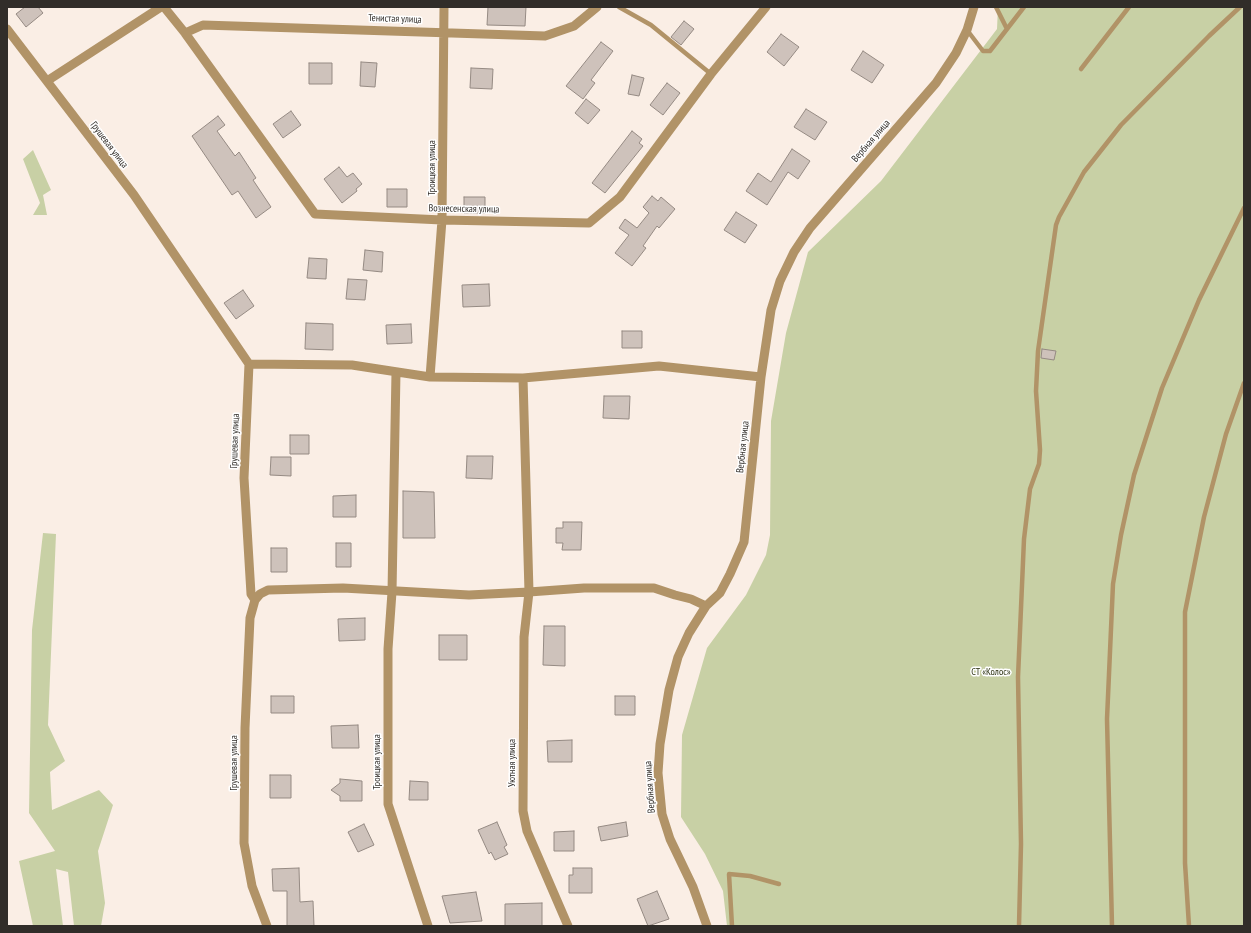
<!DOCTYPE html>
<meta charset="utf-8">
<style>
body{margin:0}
#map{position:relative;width:1251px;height:933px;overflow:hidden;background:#faeee5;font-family:"PT Sans Narrow",sans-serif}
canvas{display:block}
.frame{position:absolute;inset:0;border:8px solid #312d29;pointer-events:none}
</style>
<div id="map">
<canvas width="1251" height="933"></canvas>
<div class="frame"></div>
</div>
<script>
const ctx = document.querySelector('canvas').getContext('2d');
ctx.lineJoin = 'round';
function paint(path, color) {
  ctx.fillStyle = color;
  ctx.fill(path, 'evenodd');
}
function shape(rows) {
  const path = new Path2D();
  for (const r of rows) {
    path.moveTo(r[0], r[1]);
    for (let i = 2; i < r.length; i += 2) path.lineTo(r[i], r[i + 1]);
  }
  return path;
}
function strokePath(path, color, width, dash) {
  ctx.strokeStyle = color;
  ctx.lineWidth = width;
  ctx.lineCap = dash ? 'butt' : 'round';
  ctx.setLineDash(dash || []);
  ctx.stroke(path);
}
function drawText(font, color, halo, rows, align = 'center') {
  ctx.font = font + ' "PT Sans Narrow",sans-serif';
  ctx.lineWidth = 3;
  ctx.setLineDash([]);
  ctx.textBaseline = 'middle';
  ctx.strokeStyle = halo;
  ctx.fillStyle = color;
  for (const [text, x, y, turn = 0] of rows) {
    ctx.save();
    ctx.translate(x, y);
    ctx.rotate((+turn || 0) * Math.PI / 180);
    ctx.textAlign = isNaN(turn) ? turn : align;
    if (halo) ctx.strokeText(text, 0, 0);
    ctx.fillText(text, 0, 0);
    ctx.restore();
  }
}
paint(shape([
 [998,7,1244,7,1244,926,727,926,723,891,705,854,681,817,682,735,707,648,746,595,766,555,770,535,771,421,786,333,808,252,881,181,997,29],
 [33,150,51,190,43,195,47,215,33,215,40,203,23,159],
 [43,533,56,534,48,725,65,761,50,772,52,810,99,790,113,805,98,851,105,903,101,926,74,926,68,872,56,869,63,926,33,926,19,861,55,851,29,813,32,630]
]), '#c8d0a5');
const building = shape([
 [25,7,38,7,43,13,26,27,16,14,25,7],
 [488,7,526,7,525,26,487,25,488,7],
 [684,21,694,29,681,45,671,37,684,21],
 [781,34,799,47,784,66,767,52,781,34],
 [601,42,613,51,591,80,595,83,583,99,566,86,601,42],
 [863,51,884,65,872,83,851,70,863,51],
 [361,62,377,63,375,87,360,86,361,62],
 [309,63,332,63,332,84,309,84,309,63],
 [471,68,493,69,492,89,470,88,471,68],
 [632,75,644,78,639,96,628,94,632,75],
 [667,83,680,93,663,115,650,105,667,83],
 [586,99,600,110,588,124,575,113,586,99],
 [806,109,827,122,815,140,794,127,806,109],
 [291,111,301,125,283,138,273,124,291,111],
 [218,116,225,125,217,131,235,156,239,152,256,178,253,180,271,207,256,218,238,191,232,195,192,136,218,116],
 [632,131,642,139,639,143,643,146,605,193,592,183,632,131],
 [792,149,810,161,798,179,788,172,767,205,746,191,758,173,771,182,792,149],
 [339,167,347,177,353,173,362,184,356,189,357,191,342,203,324,179,339,167],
 [387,189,407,189,407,207,387,207,387,189],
 [652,196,658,201,661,197,675,209,659,228,657,226,643,246,646,248,632,266,615,253,629,235,619,228,625,219,637,228,649,213,643,207,652,196],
 [464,197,485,197,485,213,464,213,464,197],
 [736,212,757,225,745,243,724,230,736,212],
 [365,250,383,252,382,272,363,270,365,250],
 [309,258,327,259,326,279,307,278,309,258],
 [348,279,367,280,365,300,346,299,348,279],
 [489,284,490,306,463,307,462,285,489,284],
 [243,290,254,306,236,319,224,303,243,290],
 [306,323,333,324,333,350,305,349,306,323],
 [411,324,412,343,387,344,386,325,411,324],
 [622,331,642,331,642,348,622,348,622,331],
 [1042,349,1056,351,1054,360,1041,358,1042,349],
 [604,396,630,396,629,419,603,418,604,396],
 [290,435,309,435,309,454,290,454,290,435],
 [467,456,493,456,492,479,466,478,467,456],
 [271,457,291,457,291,476,270,475,271,457],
 [403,491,434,492,435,538,403,538,403,491],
 [356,495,356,517,333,517,333,496,356,495],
 [563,522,582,522,581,550,562,550,563,543,556,543,556,528,563,528,563,522],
 [336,543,351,543,351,567,336,567,336,543],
 [271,548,287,548,287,572,271,572,271,548],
 [365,618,365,640,339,641,338,619,365,618],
 [544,626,565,626,565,666,543,665,544,626],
 [439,635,467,635,467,660,439,660,439,635],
 [271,696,294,696,294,713,271,713,271,696],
 [615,696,635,696,635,715,615,715,615,696],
 [358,725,359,748,332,748,331,726,358,725],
 [572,740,572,762,548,762,547,741,572,740],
 [270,775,291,775,291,798,270,798,270,775],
 [340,779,362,781,362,801,340,801,340,796,331,790,340,783,340,779],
 [410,781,428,782,428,800,409,800,410,781],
 [497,822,507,845,504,847,508,854,495,860,491,852,489,854,478,830,497,822],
 [626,822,628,836,601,841,598,827,626,822],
 [364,824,374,845,358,852,348,832,364,824],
 [574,831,574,851,554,851,554,832,574,831],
 [299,868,300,902,313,901,314,926,287,926,287,891,273,891,272,869,299,868],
 [573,868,592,868,592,893,569,893,569,875,573,875,573,868],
 [657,891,669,919,648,926,637,899,657,891],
 [476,892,482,921,450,923,442,896,476,892],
 [542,903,542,926,505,926,505,904,542,903]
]);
paint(building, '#cec2bb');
strokePath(building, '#958a83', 1);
strokePath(shape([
 [619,7,651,25,711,74],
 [996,7,1007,29],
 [967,30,983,51,990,51,1024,7],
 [1081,69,1129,7],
 [732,926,729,874,750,876,779,884],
 [1019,926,1021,844,1018,677,1024,539,1030,489,1039,464,1040,450,1036,391,1038,351,1056,225,1059,217,1084,172,1121,125,1209,36,1240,7],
 [1112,926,1107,719,1113,584,1121,535,1134,475,1162,388,1199,300,1244,208],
 [1189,926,1185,863,1185,612,1204,517,1226,434,1244,383]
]), '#b19367', 4.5);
strokePath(shape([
 [164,7,185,33,315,214,442,220,589,223,620,197,711,74,766,7],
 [7,29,134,195,249,364,244,478,251,594,255,600,250,618,245,728,244,843,252,886,267,926],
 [185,33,203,25,545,36,574,26,597,7],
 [47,81,161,7],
 [249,364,352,365,430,377,523,378,659,366,761,377],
 [396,372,392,592,388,649,388,804,428,926],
 [430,377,442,220,444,7],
 [523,378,529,592,584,588,654,588,675,595,691,599,706,606],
 [255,600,260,594,268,590,343,588,469,595,529,592,524,637,523,811,527,831,568,926],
 [707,926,693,887,670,839,662,814,658,773,660,744,669,690,678,657,689,633,706,606,720,593,730,574,744,542,761,377,771,310,780,281,794,252,810,228,936,83,956,53,967,30,974,7]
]), '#b19367', 9);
drawText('10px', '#312d29', '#fff', [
 ["Тенистая улица",395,19,2],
 ["Вербная улица",871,141,-49],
 ["Грушевая улица",109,145,53],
 ["Троицкая улица",432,168,-90],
 ["Вознесенская улица",464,209,1],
 ["Грушевая улица",235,441,-88],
 ["Вербная улица",743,447,-84],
 ["Троицкая улица",377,762,-90],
 ["Грушевая улица",234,763,-90],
 ["Уютная улица",512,763,-90],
 ["Вербная улица",650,787,-94]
]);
drawText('10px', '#2d3212', '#fff', [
 ["СТ «Колос»",991,672]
]);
</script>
